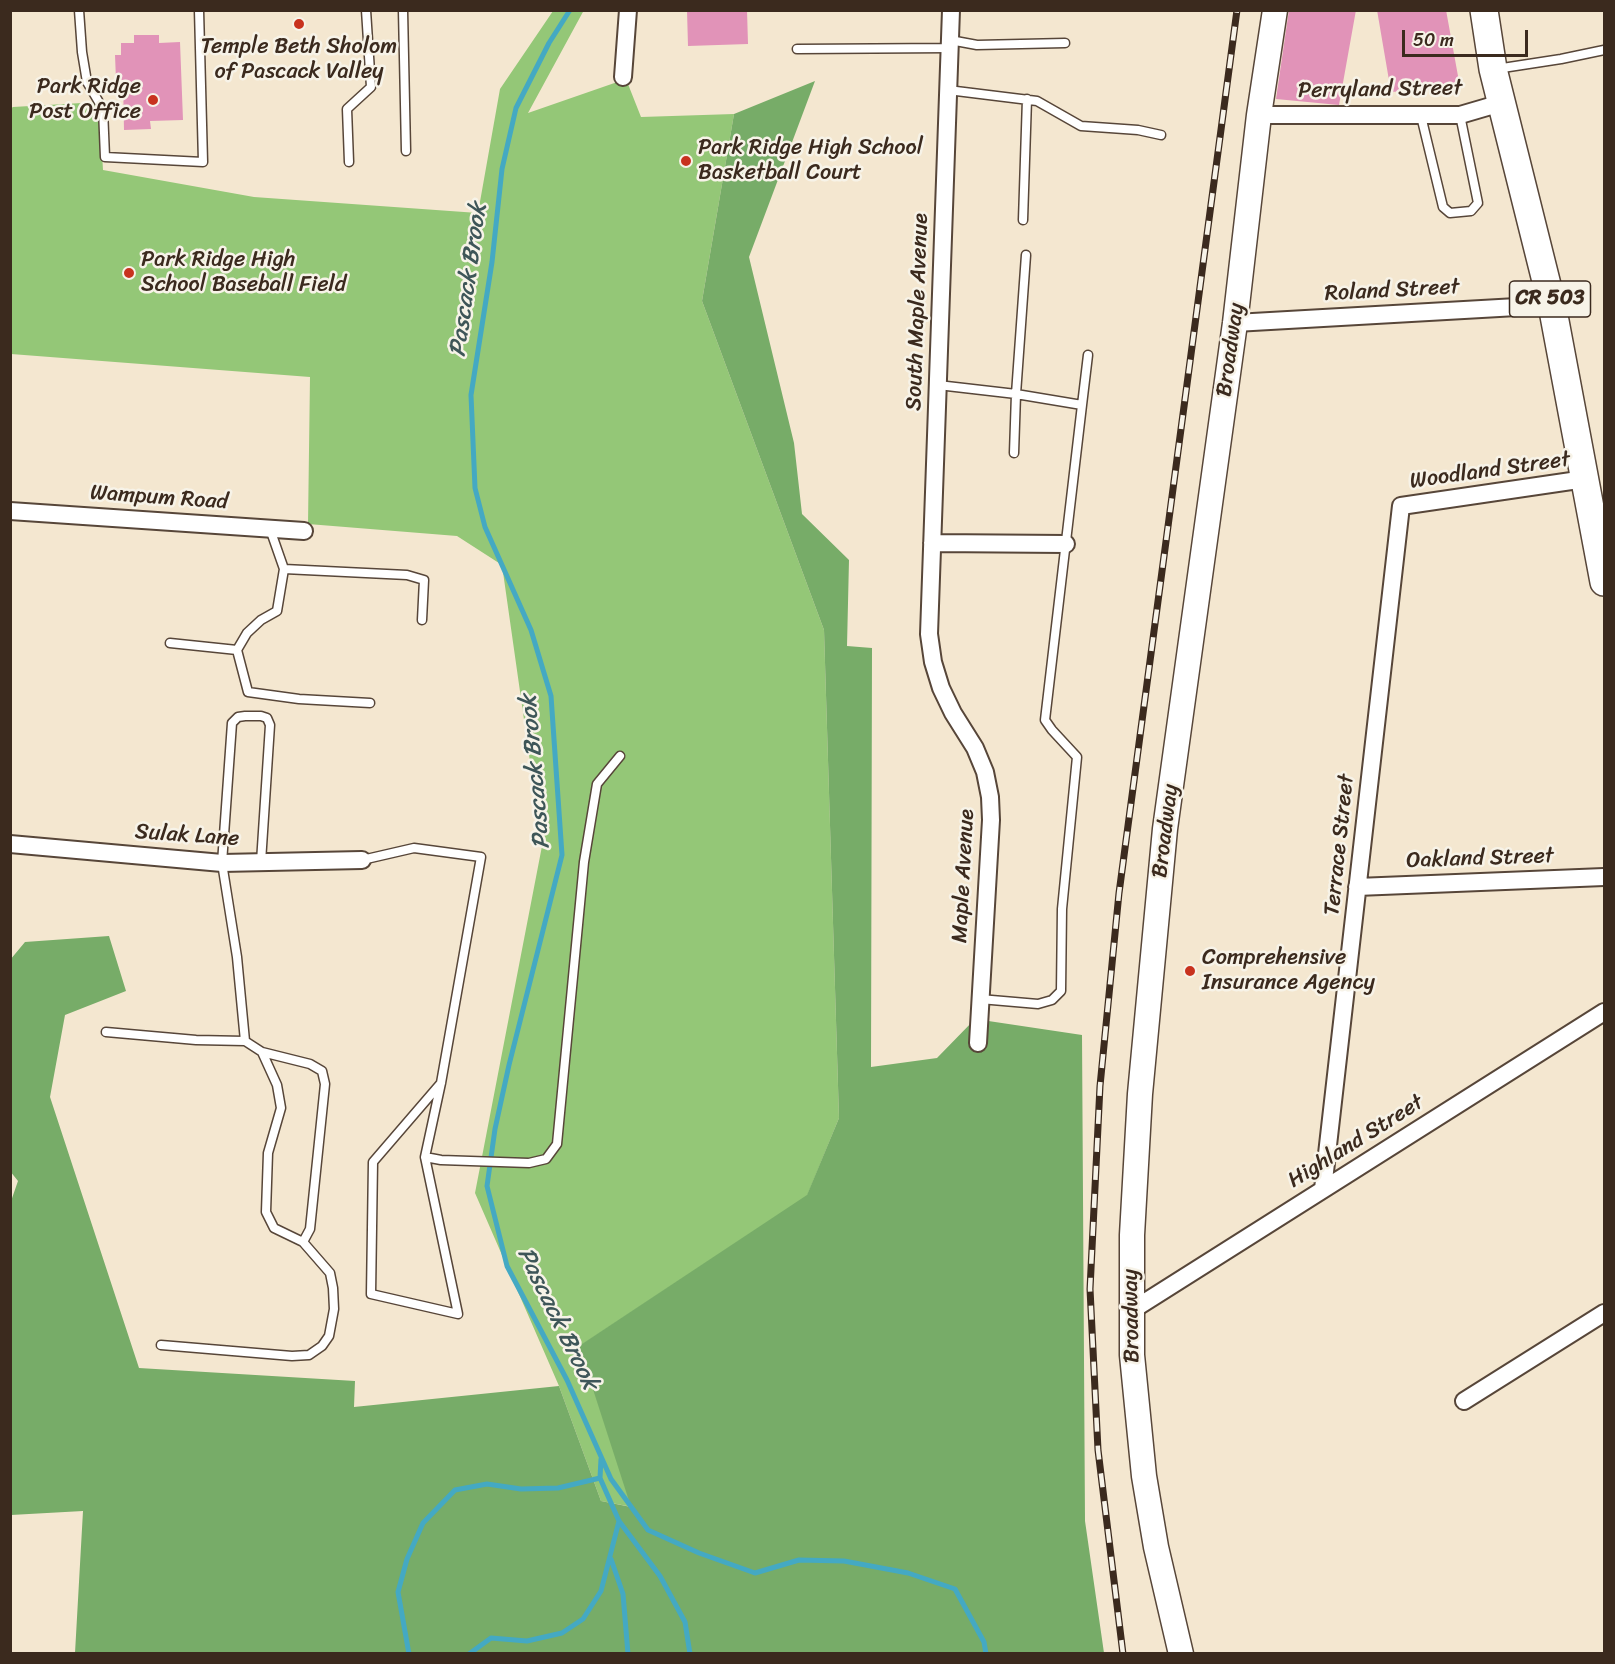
<!DOCTYPE html>
<style>
body{margin:0}
#map{position:relative;width:1615px;height:1664px;overflow:hidden;background:#f4e7d0;font-family:Sriracha,sans-serif}
canvas{display:block}
.frame{position:absolute;inset:0;border:12px solid #3b2a1e;pointer-events:none}
.scale{position:absolute;left:1402px;top:30px;width:126px;height:27px;box-sizing:border-box;border:3px solid #3b2a1e;border-top:0;padding-left:8px;font-size:18px;line-height:21px;white-space:nowrap;color:#3b2a1e;-webkit-text-stroke:4px #f7f3e8;paint-order:stroke}
</style>
<div id="map">
<canvas width="1615" height="1664"></canvas>
<div class="frame"></div>
<div class="scale">50 m</div>
</div>
<script>
const ctx = document.querySelector('canvas').getContext('2d');
ctx.lineJoin = 'round';
function paint(path, color) {
  ctx.fillStyle = color;
  ctx.fill(path, 'evenodd');
}
function shape(rows) {
  const path = new Path2D();
  for (const r of rows) {
    path.moveTo(r[0], r[1]);
    for (let i = 2; i < r.length; i += 2) path.lineTo(r[i], r[i + 1]);
  }
  return path;
}
function strokePath(path, color, width, dash) {
  ctx.strokeStyle = color;
  ctx.lineWidth = width;
  ctx.lineCap = dash ? 'butt' : 'round';
  ctx.setLineDash(dash || []);
  ctx.stroke(path);
}
function drawText(font, color, halo, rows, align = 'center') {
  ctx.font = font + ' Sriracha,sans-serif';
  ctx.lineWidth = 5;
  ctx.setLineDash([]);
  ctx.textBaseline = 'middle';
  ctx.strokeStyle = halo;
  ctx.fillStyle = color;
  for (const [text, x, y, turn = 0] of rows) {
    ctx.save();
    ctx.translate(x, y);
    ctx.rotate((+turn || 0) * Math.PI / 180);
    ctx.textAlign = isNaN(turn) ? turn : align;
    if (halo) ctx.strokeText(text, 0, 0);
    ctx.fillText(text, 0, 0);
    ctx.restore();
  }
}
paint(shape([
 [584,10,528,113,626,79,641,117,734,114,702,301,824,630,839,1118,807,1196,580,1346,632,1507,601,1501,559,1386,475,1193,542,846,502,565,457,536,308,524,310,377,11,354,10,109,13,107,99,102,103,170,254,197,478,213,500,89,553,11]
]), '#94c777');
paint(shape([
 [815,81,749,257,794,443,802,514,849,560,847,646,872,648,871,1067,937,1058,975,1019,1082,1035,1085,1521,1104,1653,75,1653,83,1511,11,1515,10,1204,18,1181,10,1171,10,960,25,942,109,936,126,991,65,1015,50,1097,139,1368,355,1381,354,1407,559,1386,601,1501,631,1507,579,1346,807,1195,839,1118,824,630,702,301,734,114]
]), '#77ac68');
strokePath(shape([
 [570,10,549,43,516,108,502,169,492,262,471,395,475,488,485,527,531,630,551,696,562,855,509,1065,495,1129,487,1186,507,1266,567,1380,611,1479,648,1530,699,1553,755,1573,799,1560,844,1561,908,1573,955,1589,984,1642,986,1654],
 [600,1478,619,1521,660,1576,685,1622,690,1654],
 [611,1559,623,1594,628,1654],
 [409,1654,398,1592,407,1559,423,1523,455,1490,487,1484,521,1489,558,1488,600,1478,601,1459],
 [469,1654,491,1638,527,1641,562,1633,583,1619,601,1591,619,1521]
]), '#44a9c3', 5);
paint(shape([
 [687,10,747,10,748,44,688,46],
 [1289,10,1356,10,1339,105,1276,99],
 [1377,10,1446,10,1460,87,1391,92],
 [134,35,159,35,159,43,180,42,183,120,150,121,151,129,124,130,123,80,116,80,115,55,121,55,121,43,134,43]
]), '#e193b8');
const lane = shape([
 [79,10,82,52,87,82,103,109,105,157,203,162,199,10],
 [403,10,406,151],
 [950,40,977,45,1065,43],
 [797,49,950,48],
 [1496,69,1561,59,1604,50],
 [948,90,1037,101,1081,126,1138,130,1161,135],
 [1421,116,1443,207,1450,213,1471,211,1478,203,1460,115],
 [349,162,347,109,371,87,366,10],
 [1023,220,1027,99],
 [1026,255,1016,394,1082,405,1088,355],
 [938,385,1016,394,1014,453],
 [270,529,284,569,407,575,424,580,422,620],
 [170,643,237,650,247,633,261,620,277,611,284,569],
 [237,650,248,692,299,699,370,703],
 [362,860,414,848,481,857,441,1083,425,1157,458,1314,371,1294,373,1162,441,1083],
 [261,862,270,725,267,718,261,716,245,716,238,717,232,723,222,863,237,957,245,1041,262,1052,310,1064,322,1071,325,1084,310,1229,303,1242],
 [980,999,1038,1004,1052,1000,1061,991,1062,909,1077,757,1052,730,1045,720,1082,405],
 [106,1032,196,1040,245,1041],
 [425,1157,441,1160,529,1163,546,1159,557,1144,584,862,597,784,620,756],
 [161,1345,292,1356,309,1355,322,1346,329,1336,334,1309,333,1288,330,1273,303,1242,274,1228,266,1212,268,1153,281,1108,277,1085,262,1052]
]);
const street = shape([
 [951,10,929,634,933,662,941,688,953,713,975,748,985,772,990,797,991,820,978,1043],
 [623,77,628,10],
 [1259,115,1460,115,1501,103],
 [1235,323,1552,305],
 [10,511,304,531],
 [932,543,1066,544],
 [10,844,222,863,362,860],
 [1357,887,1604,877],
 [1323,1189,1401,506,1585,479],
 [1131,1311,1604,1012],
 [1464,1401,1604,1313]
]);
const secondary = shape([
 [1181,1654,1156,1547,1144,1476,1132,1355,1132,1235,1140,1094,1165,829,1235,323,1259,115,1275,10]
]);
const primary = shape([
 [1484,10,1493,69,1552,305,1604,582]
]);
strokePath(lane, '#574639', 11);
strokePath(street, '#574639', 20);
strokePath(secondary, '#574639', 27);
strokePath(primary, '#574639', 30);
strokePath(lane, '#fff', 8);
strokePath(street, '#fff', 16);
strokePath(secondary, '#fff', 24);
strokePath(primary, '#fff', 27);
const rail = shape([
 [1123,1654,1098,1450,1090,1289,1100,1086,1119,893,1237,10]
]);
strokePath(rail, '#3b2a1e', 7);
strokePath(rail, '#f7f3e8', 4.5, [14]);
for (const [x, y, r, color] of [
 [299,24,6,"#c8321e"],
 [153,100,6,"#c8321e"],
 [686,161,6,"#c8321e"],
 [129,273,6,"#c8321e"],
 [1190,971,6,"#c8321e"]
]) {
  const dot = new Path2D();
  dot.arc(x, y, r, 0, 2 * Math.PI);
  ctx.fillStyle = color;
  ctx.fill(dot);
  strokePath(dot, '#f7f3e8', 2);
}
for (const [x, y, w] of [
 [1550,299,81]
]) {
  const box = new Path2D();
  box.roundRect(x - w / 2, y - 18, w, 36, 4.5);
  ctx.fillStyle = '#f7f3e8';
  ctx.fill(box);
  strokePath(box, '#3b2a1e', 1.5);
}
drawText('bold 21px', '#3b2a1e', null, [
 ["CR 503",1550,299]
]);
drawText('22px', '#3b2a1e', '#f7f3e8', [
 ["Temple Beth Sholom",299,47,"center"],
 ["of Pascack Valley",299,72,"center"],
 ["Park Ridge",141,87,"right"],
 ["Post Office",141,112,"right"],
 ["Park Ridge High School",698,148],
 ["Basketball Court",698,173],
 ["Park Ridge High",141,260],
 ["School Baseball Field",141,285],
 ["Comprehensive",1202,958],
 ["Insurance Agency",1202,983]
], 'left');
drawText('22px', '#3b2a1e', '#f7f3e8', [
 ["Perryland Street",1380,90,-1],
 ["Roland Street",1392,291,-3],
 ["South Maple Avenue",918,312,-88],
 ["Broadway",1231,350,-82],
 ["Woodland Street",1490,471,-8],
 ["Wampum Road",159,498,4],
 ["Broadway",1166,831,-83],
 ["Sulak Lane",187,836,4],
 ["Terrace Street",1340,845,-84],
 ["Oakland Street",1480,859,-2],
 ["Maple Avenue",964,876,-87],
 ["Highland Street",1356,1142,-32],
 ["Broadway",1132,1316,-91]
]);
drawText('italic 24px', '#3e5658', '#f7f3e8', [
 ["Pascack Brook",469,280,-82],
 ["Pascack Brook",536,772,-95],
 ["Pascack Brook",557,1319,64]
]);
</script>
